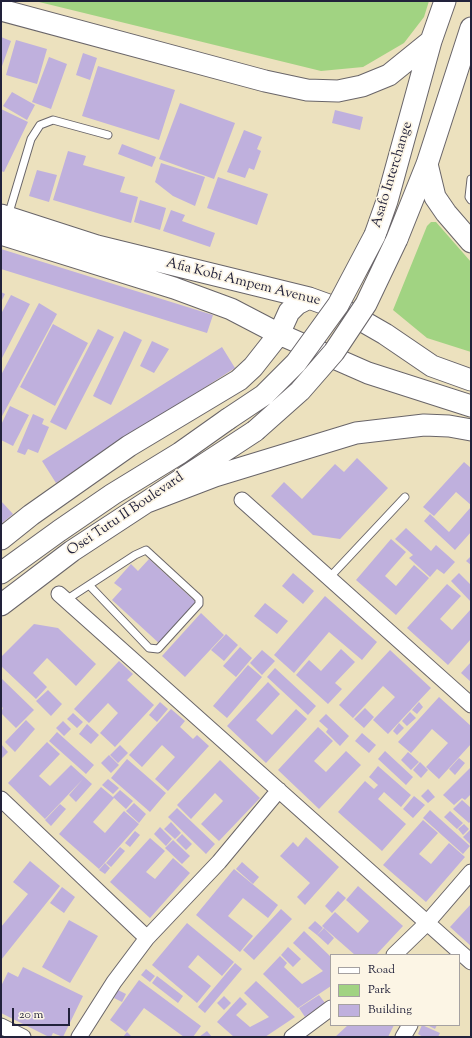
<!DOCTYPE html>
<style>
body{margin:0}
#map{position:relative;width:472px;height:1038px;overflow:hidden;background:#ece1be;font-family:"Sorts Mill Goudy",serif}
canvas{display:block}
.frame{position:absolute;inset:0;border:2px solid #22223b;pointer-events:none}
.legend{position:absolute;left:330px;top:954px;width:130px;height:72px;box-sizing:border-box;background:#fcf5e5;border:1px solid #a5a1a1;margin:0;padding:5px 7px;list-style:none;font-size:12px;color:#22223b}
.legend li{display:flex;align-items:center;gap:8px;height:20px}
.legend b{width:20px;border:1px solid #a5a1a1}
.scale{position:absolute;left:12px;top:1008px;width:58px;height:18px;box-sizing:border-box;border:2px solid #22223b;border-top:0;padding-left:5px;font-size:12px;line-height:14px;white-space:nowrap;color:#22223b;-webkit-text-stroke:3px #fcf5e5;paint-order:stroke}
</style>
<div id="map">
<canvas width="472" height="1038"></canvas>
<div class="frame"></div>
<ul class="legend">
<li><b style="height:5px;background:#fff"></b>Road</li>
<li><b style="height:11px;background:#a1d382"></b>Park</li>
<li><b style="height:11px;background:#bfb0dd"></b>Building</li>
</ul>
<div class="scale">20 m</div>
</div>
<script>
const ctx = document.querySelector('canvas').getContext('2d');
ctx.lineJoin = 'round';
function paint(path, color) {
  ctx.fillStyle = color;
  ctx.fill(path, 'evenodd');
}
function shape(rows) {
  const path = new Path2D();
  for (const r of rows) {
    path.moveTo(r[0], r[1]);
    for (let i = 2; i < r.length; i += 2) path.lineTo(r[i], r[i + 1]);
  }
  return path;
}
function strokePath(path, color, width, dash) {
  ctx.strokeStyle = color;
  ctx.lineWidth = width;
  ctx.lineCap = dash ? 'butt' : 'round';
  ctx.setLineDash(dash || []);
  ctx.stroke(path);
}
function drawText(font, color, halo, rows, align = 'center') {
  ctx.font = font + ' "Sorts Mill Goudy",serif';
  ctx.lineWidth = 3.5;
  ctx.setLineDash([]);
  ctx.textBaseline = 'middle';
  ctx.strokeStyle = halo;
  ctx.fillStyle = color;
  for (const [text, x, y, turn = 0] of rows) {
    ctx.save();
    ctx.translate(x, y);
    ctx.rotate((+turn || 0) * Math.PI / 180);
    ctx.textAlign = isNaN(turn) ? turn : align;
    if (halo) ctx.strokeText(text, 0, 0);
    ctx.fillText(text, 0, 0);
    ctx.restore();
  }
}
paint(shape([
 [35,1,429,1,424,17,404,43,363,67,321,71],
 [431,222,436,222,471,262,471,352,427,338,393,310,427,226]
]), '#a1d382');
paint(shape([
 [1,37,11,41,1,69],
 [16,40,47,49,37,84,6,75],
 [83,53,97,58,90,80,76,75],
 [49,57,67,64,51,109,32,102],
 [98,66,175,90,159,140,82,116],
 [12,92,35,105,27,120,3,106],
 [180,103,235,123,214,179,159,159],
 [1,109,28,122,4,172,1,171],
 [335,110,363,117,360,130,332,123],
 [244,130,262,137,257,149,261,151,254,170,249,168,245,178,227,172],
 [122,144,156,157,152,167,118,154],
 [68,151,86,156,83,165,125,177,120,192,138,197,131,223,53,200],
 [161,163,205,177,195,206,173,196,155,182],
 [37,170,57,175,49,202,29,196],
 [218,177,268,194,257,225,207,208],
 [140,200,166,208,160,230,134,222],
 [171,210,185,215,182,221,215,233,210,247,163,231],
 [1,249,213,315,207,333,1,269],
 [1,292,5,294,1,302],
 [11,295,30,304,1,360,1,314],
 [39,303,57,314,1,418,1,375],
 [53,324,88,343,55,406,20,387],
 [98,329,114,337,66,430,50,422],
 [124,331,142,340,111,405,93,396],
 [152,341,169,349,154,373,140,366],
 [222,347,235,368,56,483,42,461],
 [10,406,29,415,13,446,1,440,1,425],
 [33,414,44,419,42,424,49,427,38,453,28,449,25,455,17,452],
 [357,458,388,488,340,539,313,535,271,496,284,482,302,499,335,464,344,472],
 [464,462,471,468,471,505,456,492,434,516,423,507],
 [1,501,13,514,1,524],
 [471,507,471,532,455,550,424,521,430,514,449,532],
 [406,528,431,551,436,545,455,562,444,574,437,569,430,577,409,558,413,555,395,539],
 [391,539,406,552,385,576,396,586,414,565,429,578,396,615,356,580],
 [471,556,471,565,466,561],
 [149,559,198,604,161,645,112,600,122,589,114,583,131,564,138,571],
 [293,573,314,591,303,604,282,586],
 [459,573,471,585,471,602,451,581],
 [447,584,461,596,440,619,452,630,471,609,471,639,448,665,407,628],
 [325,596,377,642,362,660,329,632,294,673,274,655],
 [265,603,288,621,277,634,254,616],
 [201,613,224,635,185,677,162,656],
 [34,624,58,628,96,664,76,686,47,658,33,673,47,687,36,699,1,666,1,657],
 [226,634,238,645,224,661,211,650],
 [240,647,252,658,236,677,223,666],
 [341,649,355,662,335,683,342,689,328,704,296,675,309,660,321,671],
 [262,650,275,661,262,675,250,663],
 [390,650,431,688,388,734,373,720,395,697,383,686,353,718,339,705],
 [119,661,133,674,127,680,154,705,115,747,100,733,118,713,108,703,89,723,74,709],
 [471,662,471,682,461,673],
 [248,665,262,677,227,718,213,706],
 [275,668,316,706,308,715,267,677],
 [1,678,34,710,16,728,1,713,3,708,1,706],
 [268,682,280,694,256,720,272,735,296,709,307,719,266,763,227,726],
 [48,690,62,704,51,716,36,701],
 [439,697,471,726,471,744,439,779,426,767,448,743,432,729,411,753,398,742],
 [160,702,168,709,157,722,149,715],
 [419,702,423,707,417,714,412,710],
 [365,708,374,717,364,728,354,719],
 [171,709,185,721,180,727,193,739,197,735,209,746,168,791,155,779,175,757,162,745,142,767,129,755],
 [410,712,416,718,407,726,402,721],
 [73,713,83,722,77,728,67,719],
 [326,714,349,736,340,746,326,732,328,729,319,721],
 [26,720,35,729,15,752,5,742],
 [63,721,71,729,64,736,56,728],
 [399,723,404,728,397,735,393,731],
 [87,724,99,735,91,744,79,734],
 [318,727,333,741,314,761,326,772,346,751,361,765,319,809,278,770],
 [57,732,94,765,86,774,49,741],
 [362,733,376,745,369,753,355,741],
 [47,742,60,754,39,776,50,786,71,765,92,784,76,802,69,795,83,779,45,819,8,783],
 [1,744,8,752,1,759],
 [120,745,128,753,118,763,110,755],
 [385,751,413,777,406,785,378,759],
 [408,752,419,762,411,770,401,760],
 [109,755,119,765,111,773,101,763],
 [459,758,465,763,455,775,449,769],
 [127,759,166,793,150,812,111,778],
 [220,760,260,798,219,841,201,824,223,801,215,793,191,819,177,805],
 [420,762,428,770,421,778,413,770],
 [378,766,411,795,401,807,384,792,378,799,406,824,382,851,338,812,365,781,374,789,378,785,369,777],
 [471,767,471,794,465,800,462,798,454,805,443,795],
 [108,779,119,788,113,794,102,785],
 [101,787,114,798,93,822,105,833,124,811,139,824,99,869,59,834],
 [428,789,435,797,428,803,421,796],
 [120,790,133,801,126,809,113,797],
 [414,796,425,805,413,818,403,809],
 [462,800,471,808,471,821,469,823,453,809],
 [134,803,146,814,139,823,126,811],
 [60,804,66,809,51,826,45,820],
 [177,808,215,844,206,854,168,817],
 [430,810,470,846,463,854,423,818],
 [450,811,463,823,457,829,444,817],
 [423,820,438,833,419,854,431,864,449,843,465,857,426,902,383,865],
 [171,822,181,833,175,839,164,829],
 [464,824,469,829,463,835,458,829],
 [160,827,172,839,166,846,154,834],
 [471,829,471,845,463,837],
 [135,831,140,835,130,847,125,843],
 [182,834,192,844,186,850,176,840],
 [306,837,339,867,305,905,297,897,310,883,280,856,293,842,298,847],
 [150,838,165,851,146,872,155,879,173,858,190,873,150,918,110,882],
 [173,840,190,856,182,864,165,848],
 [120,847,125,851,111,867,106,863],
 [30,861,60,886,1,960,1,927,28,894,13,882],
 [242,862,259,877,253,884,236,869],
 [105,863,110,868,105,874,99,870],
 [234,869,278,905,268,918,243,898,228,916,253,936,240,952,196,915],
 [358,886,403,926,376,955,355,955,322,926,335,912,358,933,369,921,346,900],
 [62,887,75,897,64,913,50,903],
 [338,891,346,898,332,913,325,906],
 [471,904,471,946,450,927],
 [281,909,292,919,254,960,243,950],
 [69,920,98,936,70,983,42,967],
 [315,921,323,928,317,935,308,928],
 [187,923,234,962,222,976,198,955,188,967,211,986,197,1003,152,965],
 [324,928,334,938,328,945,317,935],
 [304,931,331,957,331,986,298,1008,263,974,280,956,287,963,284,967,302,984,323,971,293,943],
 [288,947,301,959,293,967,281,955],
 [235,963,242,969,205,1013,198,1007],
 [23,967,83,996,63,1037,53,1033,51,1037,49,1037,1,1013,1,986,8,972,18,977],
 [146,969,155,976,150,982,141,975],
 [157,976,183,996,178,1003,152,983],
 [139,980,201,1026,193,1037,184,1037,144,1008,126,1032,110,1020],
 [256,981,295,1017,265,1037,234,1037,217,1022,240,997,247,1004,236,1015,250,1027,269,1017,244,993],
 [118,990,126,994,122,1002,114,998],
 [319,995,325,1003,305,1017,299,1008],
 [224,996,231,1003,224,1010,217,1003],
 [348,1025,394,1025,388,1037,335,1037],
 [422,1025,440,1033,438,1037,423,1037,418,1034],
 [427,1025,437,1025,435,1029],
 [207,1031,212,1037,199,1037],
 [127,1032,132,1037,123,1037]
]), '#bfb0dd');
const service = shape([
 [471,179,469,197,471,200],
 [8,216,31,139,40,125,53,120,108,135],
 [329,578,405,497],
 [66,600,135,555,146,550,196,596,199,599,199,604,158,649,149,648,89,585]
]);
const minor = shape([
 [242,500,471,705],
 [59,594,471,962],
 [1,799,147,938],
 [394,955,426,924,471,872],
 [1,1026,23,1037],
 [79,1037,114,982,147,938,219,862,279,790],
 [292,1037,331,1008],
 [403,1037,410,1025]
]);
const secondary = shape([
 [1,10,265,81,307,90,338,91,362,86,389,75,431,41],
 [427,164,435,197,446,213,471,242],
 [1,215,97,246,309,298,345,311,385,334,432,366,471,380],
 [1,234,174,288,231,309,279,334,368,373,471,406],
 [375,235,387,201,431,41,445,1],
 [397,239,427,164,471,28],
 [147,502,215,476,356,433,424,425,449,426,471,430],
 [1,539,31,515,129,446,239,380,253,367,279,334,289,312,297,304,309,298],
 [1,573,59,531,113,494,180,453,228,419],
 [1,605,72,551,255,431]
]);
strokePath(service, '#696569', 9);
strokePath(minor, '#696569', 17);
strokePath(secondary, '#696569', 23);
strokePath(service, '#fff', 7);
strokePath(minor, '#fff', 15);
strokePath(secondary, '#fff', 21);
const secondaryBridge = shape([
 [228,419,264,395,296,363,338,305,375,235],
 [255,431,300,391,334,352,366,304,397,239]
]);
strokePath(secondaryBridge, '#696569', 23, []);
strokePath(secondaryBridge, '#fff', 21);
drawText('14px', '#22223b', '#fcf5e5', [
 ["Asafo Interchange",393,175,-73],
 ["Afia Kobi Ampem Avenue",243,283,14],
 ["Osei Tutu II Boulevard",126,515,-34]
]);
</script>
